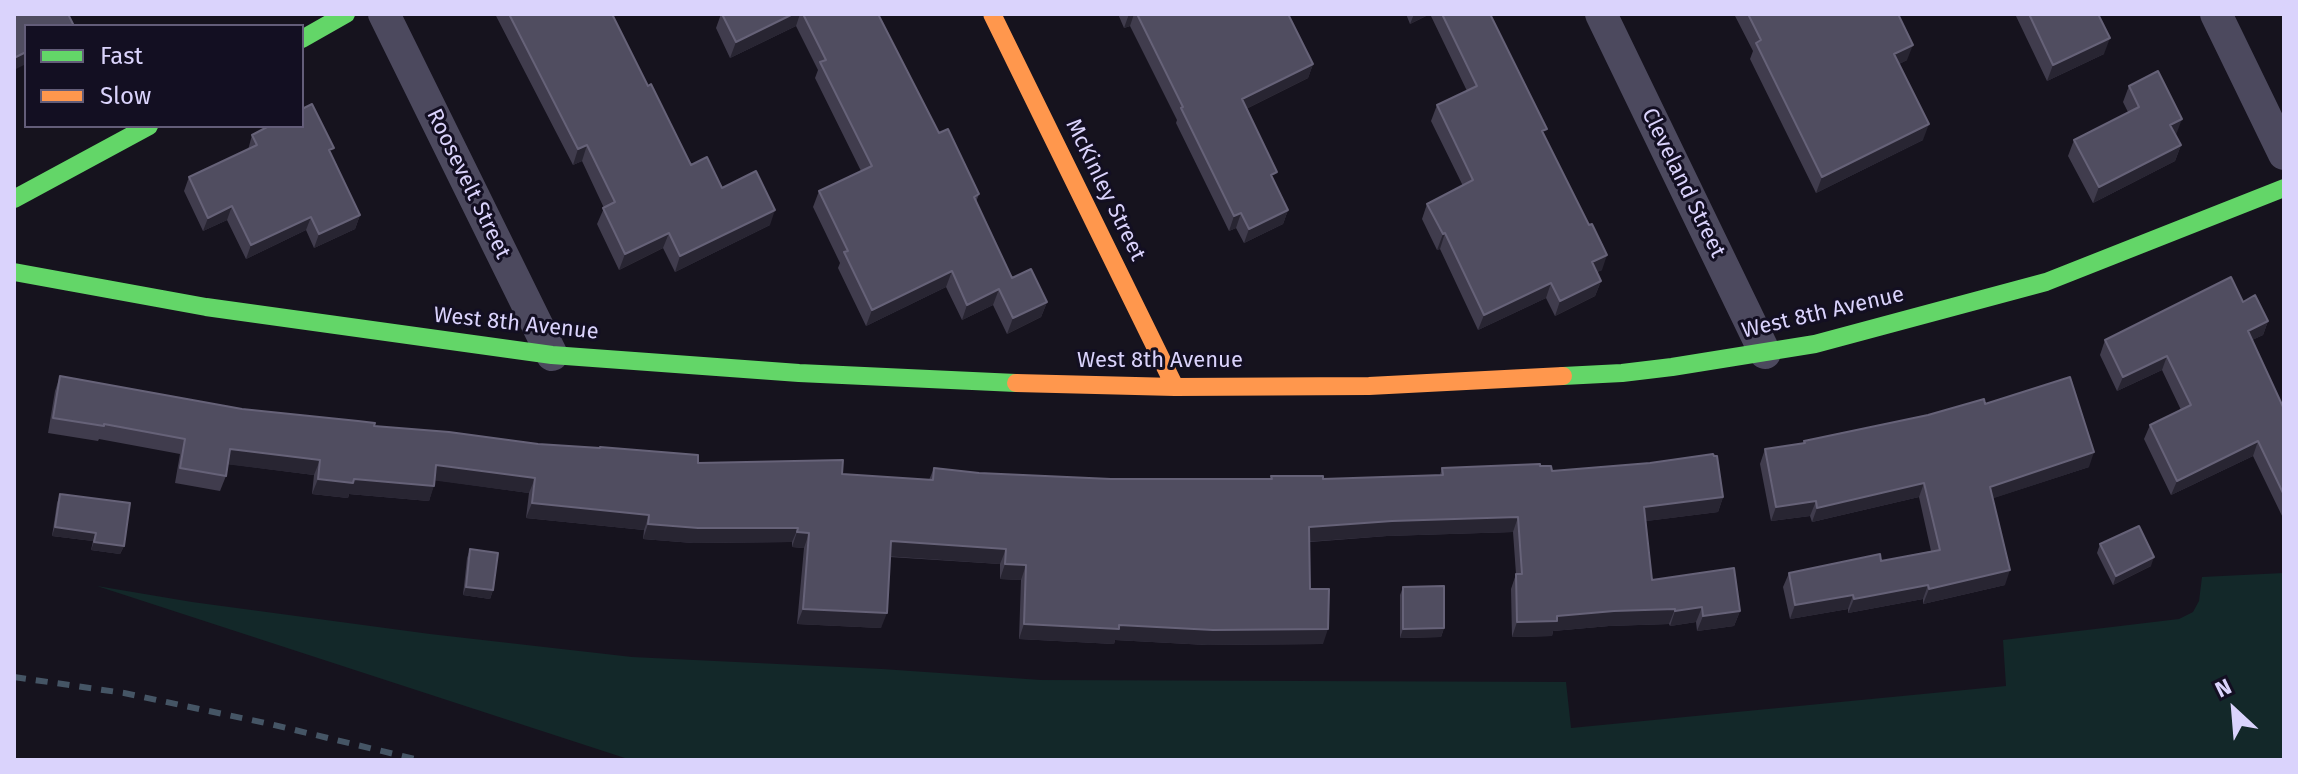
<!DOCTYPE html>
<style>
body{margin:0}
#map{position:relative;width:2298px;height:774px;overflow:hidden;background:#16131e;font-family:"Fira Sans",sans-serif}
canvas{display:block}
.frame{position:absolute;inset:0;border:16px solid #dad3fc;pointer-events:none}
.legend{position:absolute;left:24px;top:24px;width:280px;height:104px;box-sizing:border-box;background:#130f22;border:2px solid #635d79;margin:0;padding:10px 14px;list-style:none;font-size:24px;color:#dad3fc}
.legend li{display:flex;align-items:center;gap:16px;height:40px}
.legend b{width:40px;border:2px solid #635d79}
.north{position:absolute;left:2194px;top:670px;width:80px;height:80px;-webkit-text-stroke:6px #130f22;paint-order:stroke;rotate:334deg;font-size:22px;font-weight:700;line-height:32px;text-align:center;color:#dad3fc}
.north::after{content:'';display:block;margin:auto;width:28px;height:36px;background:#dad3fc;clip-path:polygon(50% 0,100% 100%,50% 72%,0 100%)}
</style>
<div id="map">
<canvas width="2298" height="774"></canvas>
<div class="frame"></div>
<ul class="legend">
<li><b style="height:10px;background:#63d668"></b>Fast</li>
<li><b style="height:10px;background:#ff974d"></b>Slow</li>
</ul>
<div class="north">N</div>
</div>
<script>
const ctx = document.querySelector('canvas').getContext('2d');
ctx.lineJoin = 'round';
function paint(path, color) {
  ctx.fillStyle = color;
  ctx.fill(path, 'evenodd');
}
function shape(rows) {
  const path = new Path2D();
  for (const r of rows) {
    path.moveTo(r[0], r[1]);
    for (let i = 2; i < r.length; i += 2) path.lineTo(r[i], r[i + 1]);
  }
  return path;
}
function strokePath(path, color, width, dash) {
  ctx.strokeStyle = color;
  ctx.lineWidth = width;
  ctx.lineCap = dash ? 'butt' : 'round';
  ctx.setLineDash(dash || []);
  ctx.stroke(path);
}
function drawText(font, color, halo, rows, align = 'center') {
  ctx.font = font + ' "Fira Sans",sans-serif';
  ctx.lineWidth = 6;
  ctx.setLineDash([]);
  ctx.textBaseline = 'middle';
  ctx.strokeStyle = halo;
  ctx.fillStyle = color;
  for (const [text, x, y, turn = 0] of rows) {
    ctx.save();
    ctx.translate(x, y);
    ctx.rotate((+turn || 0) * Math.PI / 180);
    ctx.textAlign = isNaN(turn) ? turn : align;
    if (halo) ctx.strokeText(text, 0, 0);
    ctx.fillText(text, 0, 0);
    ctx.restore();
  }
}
paint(shape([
 [2284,573,2284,760,631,760,97,586,192,602,430,634,632,657,882,669,1041,680,1566,682,1571,728,2006,686,2003,640,2179,619,2193,612,2199,601,2202,577]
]), '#132829');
strokePath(shape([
 [384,14,552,355],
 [1601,14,1765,353],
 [2216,14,2284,154]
]), '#4c495e', 32);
strokePath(shape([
 [302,39,346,14],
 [14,199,149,126],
 [14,272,206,307,552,355,799,373,1016,383],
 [1563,376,1622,373,1672,367,1815,344,2046,282,2284,188]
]), '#63d668', 18);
strokePath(shape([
 [992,14,1175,387],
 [1016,383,1175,387,1369,386,1563,376]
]), '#ff974d', 18);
strokePath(shape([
 [14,677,124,693,270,724,419,760]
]), '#455565', 6, [12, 10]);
paint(shape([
 [495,14,612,14,648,86,691,165,722,188,770,225,675,272,663,248,619,270,597,224,604,208,582,161,573,165],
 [721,14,878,14,939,133,979,194,976,202,1012,278,1047,302,1041,317,1007,334,993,305,962,320,946,287,866,326,838,268,840,263,813,207,819,191,861,171,815,78,818,70,796,26,730,58,716,28],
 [1118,14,1288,14,1313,64,1308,78,1246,109,1274,181,1288,210,1283,224,1244,243,1236,228,1229,231,1176,123,1177,120,1130,26,1124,28],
 [1406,14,1490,14,1544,135,1602,270,1597,272,1601,281,1595,296,1555,316,1546,298,1478,330,1440,249,1437,250,1422,219,1427,204,1463,186,1431,121,1437,105,1467,91,1430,14,1410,24],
 [1734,14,1898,14,1907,60,1899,64,1923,140,1816,193,1750,59,1753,51],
 [2015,14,2098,14,2104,54,2047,81],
 [2129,86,2176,135,2181,145,2175,161,2093,203,2068,156,2074,140,2128,112,2123,102],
 [252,135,331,154,360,215,355,229,314,248,306,230,246,259,227,220,203,231,184,191,189,177,248,150],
 [2243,302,2268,321,2263,335,2252,340,2284,409,2284,520,2253,456,2171,495,2144,439,2150,425,2181,410,2162,370,2117,391,2100,355,2105,340],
 [60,376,242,409,374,426,698,463,929,480,934,468,979,473,1111,479,1270,479,1271,476,1323,479,1440,475,1442,468,1540,466,1552,471,1723,497,1718,512,1646,521,1652,580,1740,611,1734,626,1697,631,1696,622,1670,626,1669,624,1609,626,1553,631,1552,636,1512,637,1511,589,1516,574,1513,532,1387,536,1310,542,1310,589,1323,644,1207,645,1115,640,1114,644,1019,639,1021,580,1000,579,1000,564,890,557,881,628,797,624,804,548,792,547,792,542,693,543,643,539,644,530,526,518,529,493,435,480,429,501,349,494,348,498,312,494,314,475,228,464,226,476,220,491,175,483,180,454,99,439,98,441,48,433,55,391],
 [1985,404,2089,467,1993,498,2005,585,1923,604,1923,599,1848,613,1848,609,1790,619,1783,587,1789,573,1881,561,1931,551,1919,497,1812,522,1810,516,1771,521,1760,464,1765,449,1803,444,1804,441],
 [60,494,124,546,120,554,91,550,93,541,52,536,57,503],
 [2100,544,2151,566,2113,585,2097,553],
 [470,549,493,590,490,599,463,595,467,558],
 [1403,587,1444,628,1441,637,1400,638,1400,595]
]), '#403c4d');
paint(shape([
 [793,14,800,14,796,26,730,58,736,42],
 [1129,14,1134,14,1130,26,1124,28],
 [1414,14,1430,14,1410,24],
 [2110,38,2104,54,2047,81,2053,65],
 [1913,45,1907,60,1888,70,1894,54],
 [26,52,26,64,14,70,14,58],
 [1313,64,1308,78,1236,114,1242,99],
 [2182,119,2176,135,2164,141,2170,125],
 [1929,124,1923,140,1816,193,1822,177],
 [587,145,582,161,573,165,578,149],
 [2181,145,2175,161,2093,203,2099,187],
 [232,206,227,220,203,231,208,218],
 [775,210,770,225,675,272,680,256],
 [1288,210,1283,224,1244,243,1249,229],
 [1241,213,1236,228,1229,231,1234,216],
 [360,215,355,229,314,248,319,234],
 [311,217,306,230,246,259,251,245],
 [669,233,663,248,619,270,625,254],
 [1445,233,1440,249,1437,250,1443,234],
 [1607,255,1602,270,1586,277,1592,262],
 [952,271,946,287,866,326,872,310],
 [1601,281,1595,296,1555,316,1560,301],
 [1551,283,1546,298,1478,330,1484,315],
 [999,289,993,305,962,320,967,305],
 [1047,302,1041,317,1007,334,1013,318],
 [2268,321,2263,335,2242,345,2248,331],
 [2167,356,2162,370,2117,391,2123,377],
 [2258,441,2253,456,2171,495,2177,481],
 [230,449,320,460,314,475,225,464],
 [2094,452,2089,467,1985,501,1990,487],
 [436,465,535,478,529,493,431,480],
 [318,479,354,479,434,486,429,501,349,494,348,498,312,494],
 [1924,483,1919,497,1812,522,1817,508],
 [1723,497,1718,512,1639,522,1644,507],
 [1816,501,1810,516,1771,521,1776,507],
 [532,503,649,515,644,530,526,518],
 [1518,517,1513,532,1387,536,1304,542,1309,527,1392,521],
 [648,524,798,528,792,542,693,543,643,539],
 [55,527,96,533,93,541,52,536],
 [797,532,809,533,804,548,792,547],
 [891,541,1006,549,1000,564,885,556],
 [94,542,124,546,120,554,91,550],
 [2154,557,2151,566,2113,585,2116,576],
 [1005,564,1026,565,1021,580,1000,579],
 [2010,570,2005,585,1923,604,1929,589],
 [1928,585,1923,599,1848,613,1854,599],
 [466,587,493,590,490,599,463,595],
 [1853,595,1848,609,1790,619,1795,605],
 [1702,607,1696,622,1670,626,1675,611],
 [803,609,887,613,881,628,797,624],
 [1675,609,1669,624,1609,626,1553,631,1552,636,1512,637,1517,622,1557,616,1614,611],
 [1740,611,1734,626,1697,631,1703,616],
 [1024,624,1119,625,1328,629,1323,644,1207,645,1115,640,1114,644,1019,639],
 [1444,628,1441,637,1400,638,1403,629]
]), '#282532');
const building = shape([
 [14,14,68,14,74,26,26,26,26,52,14,58,14,14],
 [509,14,612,14,648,86,651,84,691,165,707,157,722,188,756,171,775,210,680,256,669,233,625,254,603,208,615,202,587,145,578,149,509,14],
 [722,14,793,14,736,42,722,14],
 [803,14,878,14,939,133,948,129,979,194,974,197,1012,278,1031,269,1047,302,1013,318,999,289,967,305,952,271,872,310,844,252,848,251,819,191,872,166,820,62,826,60,803,14],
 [1137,14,1288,14,1313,64,1242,99,1277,172,1271,175,1288,210,1249,229,1241,213,1234,216,1181,108,1183,107,1137,14],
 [1442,14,1490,14,1547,129,1542,131,1589,225,1592,224,1607,255,1592,262,1601,281,1560,301,1551,283,1484,315,1445,233,1443,234,1427,204,1473,180,1437,105,1477,86,1442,14],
 [1748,14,1898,14,1913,45,1894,54,1929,124,1822,177,1756,43,1761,40,1748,14],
 [2029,14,2098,14,2110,38,2053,65,2029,14],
 [2158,71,2182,119,2170,125,2181,145,2099,187,2074,140,2139,107,2129,86,2158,71],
 [312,104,334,148,329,150,360,215,319,234,311,217,251,245,232,206,208,218,189,177,257,145,252,135,269,126,302,126,302,109,312,104],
 [2231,277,2243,302,2255,295,2268,321,2248,331,2284,409,2284,495,2258,441,2177,481,2150,425,2191,405,2167,356,2123,377,2105,340,2231,277],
 [60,376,242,409,358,421,375,423,374,426,449,432,538,444,600,448,600,447,698,455,698,463,843,460,842,474,933,480,934,468,979,473,1111,479,1272,479,1271,476,1323,476,1323,479,1443,475,1442,468,1540,464,1540,466,1551,466,1552,471,1650,463,1713,454,1714,456,1717,456,1723,497,1644,507,1652,580,1734,568,1740,611,1703,616,1702,607,1675,611,1675,609,1614,611,1557,616,1557,621,1517,622,1516,574,1522,574,1518,517,1392,521,1309,527,1310,589,1329,589,1328,629,1213,630,1119,625,1119,629,1024,624,1026,565,1005,564,1006,549,891,541,887,613,803,609,809,533,797,532,798,528,698,528,648,524,649,515,532,503,535,478,436,465,434,486,354,479,353,483,318,479,320,460,230,449,226,476,180,468,185,439,104,424,104,426,53,418,60,376],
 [2070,377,2094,452,1990,487,2010,570,1929,589,1928,585,1854,599,1853,595,1795,605,1789,573,1880,554,1881,561,1940,550,1924,483,1817,508,1816,501,1776,507,1765,449,1805,443,1804,441,1928,415,1984,399,1985,404,2070,377],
 [60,494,130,503,124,546,94,542,96,533,55,527,60,494],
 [2139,526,2154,557,2116,576,2100,544,2139,526],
 [470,549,498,553,493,590,466,587,470,549],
 [1444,586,1444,628,1403,629,1403,587,1444,586]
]);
paint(building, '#504d60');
strokePath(building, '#666278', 2);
drawText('22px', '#dad3fc', '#130f22', [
 ["Cleveland Street",1683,183,64],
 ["Roosevelt Street",468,184,64],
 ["McKinley Street",1105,190,64],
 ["West 8th Avenue",1823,313,-13],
 ["West 8th Avenue",516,324,6],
 ["West 8th Avenue",1160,361]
]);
</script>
